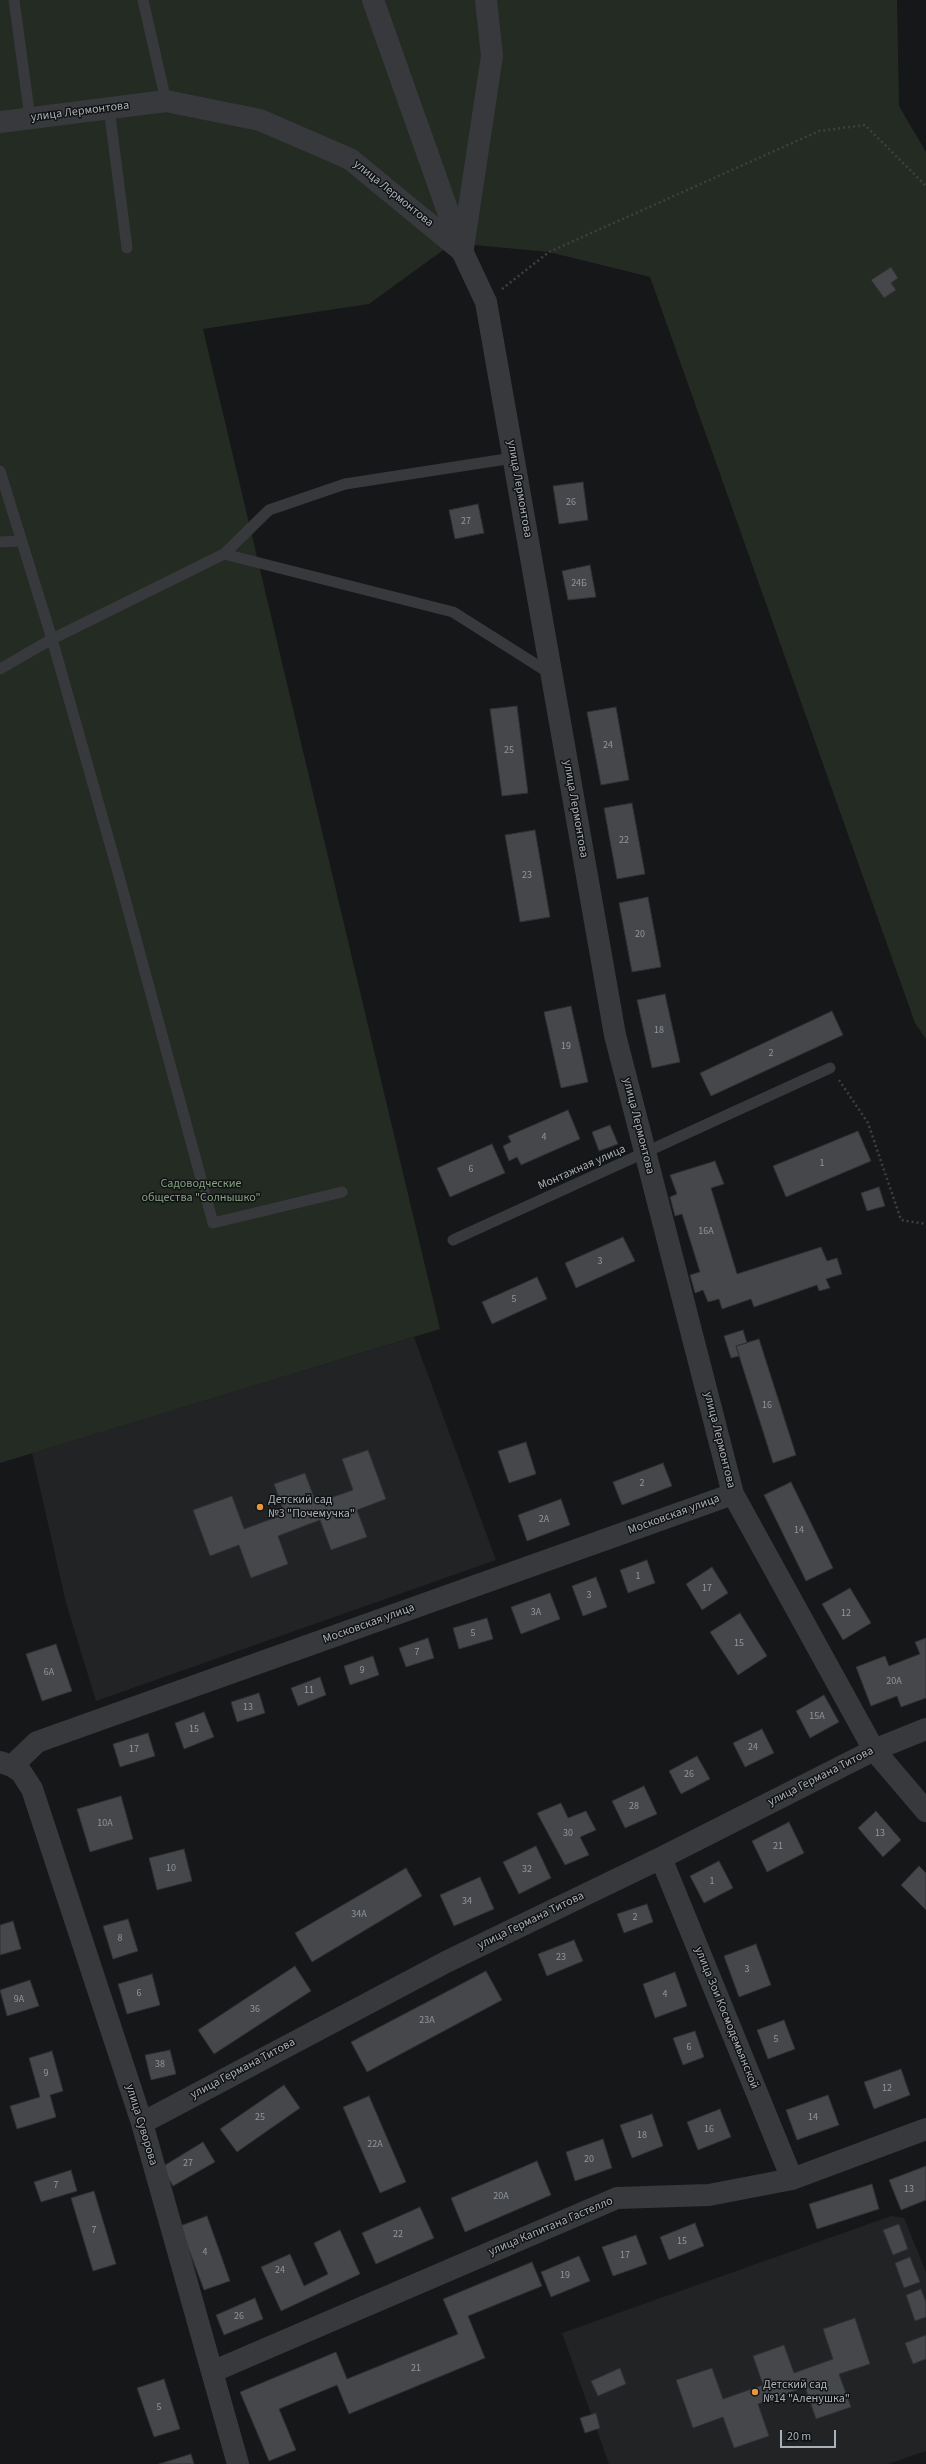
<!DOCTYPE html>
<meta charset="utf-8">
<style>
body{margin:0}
#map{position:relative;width:926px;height:2464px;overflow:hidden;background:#161718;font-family:"Source Sans 3",sans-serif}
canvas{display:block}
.scale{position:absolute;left:780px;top:2430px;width:56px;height:18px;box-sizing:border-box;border:2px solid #a9b0b7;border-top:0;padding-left:5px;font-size:12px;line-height:14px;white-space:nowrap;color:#a9b0b7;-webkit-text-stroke:3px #111213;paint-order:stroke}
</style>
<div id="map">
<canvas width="926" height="2464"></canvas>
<div class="scale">20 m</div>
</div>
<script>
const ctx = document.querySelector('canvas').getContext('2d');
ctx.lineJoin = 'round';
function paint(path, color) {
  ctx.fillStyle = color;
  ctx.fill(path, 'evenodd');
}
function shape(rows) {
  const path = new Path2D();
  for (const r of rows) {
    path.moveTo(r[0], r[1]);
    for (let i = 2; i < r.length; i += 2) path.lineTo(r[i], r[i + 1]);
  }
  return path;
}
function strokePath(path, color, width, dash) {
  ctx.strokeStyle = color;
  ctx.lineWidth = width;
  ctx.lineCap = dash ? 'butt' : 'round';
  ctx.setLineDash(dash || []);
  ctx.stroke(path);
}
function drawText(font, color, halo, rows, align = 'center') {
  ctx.font = font + ' "Source Sans 3",sans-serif';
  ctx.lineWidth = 3;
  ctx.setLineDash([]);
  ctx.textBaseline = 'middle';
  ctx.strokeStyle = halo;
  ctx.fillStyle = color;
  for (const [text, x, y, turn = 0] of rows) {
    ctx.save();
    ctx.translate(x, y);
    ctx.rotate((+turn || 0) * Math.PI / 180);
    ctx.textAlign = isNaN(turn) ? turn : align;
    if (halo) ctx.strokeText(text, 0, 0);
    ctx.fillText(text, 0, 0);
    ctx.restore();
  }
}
paint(shape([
 [414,1337,496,1560,96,1701,66,1603,32,1453],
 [891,2216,904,2218,926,2272,926,2451,888,2464,609,2464,562,2333]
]), '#222325');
paint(shape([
 [0,0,897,0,899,106,926,152,926,1039,915,1023,650,277,549,252,453,243,369,304,203,329,440,1329,0,1463]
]), '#232b23');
const building = shape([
 [891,267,898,278,891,283,896,290,884,298,871,280,891,267],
 [583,482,588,520,559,524,553,486,583,482],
 [478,504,484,533,455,539,449,510,478,504],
 [590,565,596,597,568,600,562,571,590,565],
 [517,706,528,793,502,796,490,709,517,706],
 [616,707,629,780,601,785,587,712,616,707],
 [632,803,645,874,617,879,604,808,632,803],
 [535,830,550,917,520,922,505,835,535,830],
 [648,897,661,967,632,972,619,903,648,897],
 [665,994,680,1062,652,1068,637,1000,665,994],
 [571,1006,588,1082,561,1088,544,1012,571,1006],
 [832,1011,843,1035,711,1096,700,1073,832,1011],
 [568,1110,580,1139,521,1165,517,1157,509,1161,503,1146,511,1142,508,1136,568,1110],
 [610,1125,618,1144,599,1151,592,1132,610,1125],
 [858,1131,871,1161,786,1197,773,1166,858,1131],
 [492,1144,505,1173,450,1197,437,1168,492,1144],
 [715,1161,724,1184,711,1188,737,1274,821,1247,827,1261,837,1258,842,1274,826,1279,830,1288,819,1291,817,1285,754,1307,751,1299,722,1309,719,1299,708,1302,703,1290,695,1293,690,1275,700,1272,682,1214,675,1216,670,1197,677,1194,670,1175,715,1161],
 [879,1187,885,1206,867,1211,861,1193,879,1187],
 [623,1237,635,1261,576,1288,565,1263,623,1237],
 [537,1277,547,1299,492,1324,482,1302,537,1277],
 [743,1330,747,1343,736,1346,739,1356,731,1358,724,1336,743,1330],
 [759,1339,796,1455,773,1463,736,1346,759,1339],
 [526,1442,536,1474,509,1483,498,1451,526,1442],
 [368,1450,386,1499,357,1510,367,1537,331,1550,320,1520,278,1536,288,1564,251,1578,239,1545,210,1556,193,1510,232,1496,244,1529,285,1514,274,1484,305,1473,316,1503,353,1490,342,1459,368,1450],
 [663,1463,672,1486,622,1505,613,1482,663,1463],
 [791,1482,833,1568,806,1581,764,1495,791,1482],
 [561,1499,570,1525,527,1541,518,1515,561,1499],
 [647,1560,655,1583,628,1593,620,1570,647,1560],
 [712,1567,728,1593,702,1610,686,1584,712,1567],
 [596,1577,607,1607,583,1616,572,1586,596,1577],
 [850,1588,871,1623,843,1640,822,1604,850,1588],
 [550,1593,560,1619,521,1634,511,1607,550,1593],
 [740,1613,767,1656,738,1675,710,1632,740,1613],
 [487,1618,493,1639,459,1649,453,1628,487,1618],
 [428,1638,434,1658,406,1667,399,1648,428,1638],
 [926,1638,926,1698,901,1707,897,1696,871,1706,856,1667,885,1656,889,1666,920,1654,915,1642,926,1638],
 [56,1644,72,1691,42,1701,26,1654,56,1644],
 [373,1656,379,1675,350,1685,344,1666,373,1656],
 [320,1677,326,1695,298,1706,291,1688,320,1677],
 [259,1693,265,1713,237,1722,231,1702,259,1693],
 [824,1695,839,1722,810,1738,796,1711,824,1695],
 [204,1712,214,1737,184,1749,175,1723,204,1712],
 [762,1729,774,1753,745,1767,733,1743,762,1729],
 [148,1733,155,1756,120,1767,113,1744,148,1733],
 [697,1756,710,1779,681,1794,669,1771,697,1756],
 [644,1786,657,1814,625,1828,612,1801,644,1786],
 [121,1796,133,1839,90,1852,77,1809,121,1796],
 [561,1803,568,1818,586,1811,596,1830,580,1837,589,1855,565,1865,537,1813,561,1803],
 [876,1811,901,1840,883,1857,858,1828,876,1811],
 [789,1822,804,1853,767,1872,752,1841,789,1822],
 [536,1846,551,1878,519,1894,503,1862,536,1846],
 [184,1849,192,1881,157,1890,149,1858,184,1849],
 [719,1861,733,1888,704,1903,690,1876,719,1861],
 [919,1866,926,1873,926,1910,901,1885,919,1866],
 [406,1868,422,1896,312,1962,295,1933,406,1868],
 [480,1877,494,1909,454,1926,440,1895,480,1877],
 [647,1904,653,1922,624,1933,617,1914,647,1904],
 [128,1919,138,1951,113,1959,103,1926,128,1919],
 [13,1921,21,1949,0,1955,0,1925,13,1921],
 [574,1940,583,1961,547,1976,538,1954,574,1940],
 [756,1944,771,1985,739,1997,724,1956,756,1944],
 [295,1966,311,1991,214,2054,198,2030,295,1966],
 [486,1971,502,2000,367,2072,351,2042,486,1971],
 [675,1972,687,2006,655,2018,643,1984,675,1972],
 [152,1974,160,2005,127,2014,118,1984,152,1974],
 [30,1980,39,2006,7,2016,0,1990,30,1980],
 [784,2020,795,2049,768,2059,757,2030,784,2020],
 [695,2031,704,2057,683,2065,673,2038,695,2031],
 [170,2050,176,2074,151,2080,145,2055,170,2050],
 [52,2051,63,2091,50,2095,56,2117,17,2129,10,2106,40,2097,29,2058,52,2051],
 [901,2069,910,2095,874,2109,864,2082,901,2069],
 [284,2085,300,2108,237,2152,220,2129,284,2085],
 [828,2095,839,2125,797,2140,786,2110,828,2095],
 [369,2096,406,2182,380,2193,343,2107,369,2096],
 [720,2109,731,2137,698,2150,687,2122,720,2109],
 [652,2114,663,2146,632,2158,620,2125,652,2114],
 [603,2139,612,2168,575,2181,566,2152,603,2139],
 [203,2142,215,2162,173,2186,162,2167,203,2142],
 [537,2161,551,2195,465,2232,451,2198,537,2161],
 [926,2166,926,2200,901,2210,889,2180,926,2166],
 [71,2170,77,2191,41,2202,34,2182,71,2170],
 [872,2184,879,2209,817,2229,809,2204,872,2184],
 [94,2191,116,2264,93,2271,71,2198,94,2191],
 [420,2207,434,2238,376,2264,362,2233,420,2207],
 [207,2216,230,2281,204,2290,180,2226,207,2216],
 [695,2223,704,2246,669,2260,660,2237,695,2223],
 [899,2224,908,2249,893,2255,883,2230,899,2224],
 [340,2230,360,2274,281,2311,261,2267,290,2254,304,2286,328,2274,314,2243,340,2230],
 [636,2235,647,2264,613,2276,602,2247,636,2235],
 [579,2256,590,2281,551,2297,541,2272,579,2256],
 [910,2257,920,2282,904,2288,895,2263,910,2257],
 [532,2262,542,2286,468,2316,485,2358,349,2414,337,2385,279,2409,296,2450,269,2461,240,2392,336,2352,347,2379,458,2334,443,2299,532,2262],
 [921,2289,926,2302,926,2317,915,2321,906,2295,921,2289],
 [255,2298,263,2319,224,2335,216,2315,255,2298],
 [855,2318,870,2364,839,2374,851,2407,816,2419,805,2387,758,2404,769,2436,734,2448,723,2417,693,2428,676,2380,712,2368,723,2399,763,2385,753,2356,784,2345,794,2373,833,2359,823,2329,855,2318],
 [926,2335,926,2359,913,2364,905,2343,926,2335],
 [620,2368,626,2384,598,2396,591,2381,620,2368],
 [164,2379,180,2429,154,2437,137,2388,164,2379],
 [596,2413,600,2428,585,2433,580,2418,596,2413],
 [191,2454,194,2464,159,2464,191,2454]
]);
paint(building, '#45474b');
strokePath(building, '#303134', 1);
strokePath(shape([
 [502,289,549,252,819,131,865,125,926,186],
 [839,1080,868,1123,901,1220,926,1224]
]), '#3e4044', 2.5, [2, 3]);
strokePath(shape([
 [14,0,30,118],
 [143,0,166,101],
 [109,108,127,248],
 [0,471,52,639,224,554,453,612,551,674],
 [0,542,21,541],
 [224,554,269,510,345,484,513,458],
 [0,669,52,639,117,869,213,1223,342,1192],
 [453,1240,830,1068]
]), '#38393d', 11);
strokePath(shape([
 [373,0,462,251,486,302,615,1035,733,1494,874,1750,926,1811],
 [0,122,166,101,260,120,350,159,462,251],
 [463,248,492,56,486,0],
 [0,1762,12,1766,21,1772,32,1789,142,2123,238,2464],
 [12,1766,37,1742,733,1494],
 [661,1858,792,2179],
 [142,2123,446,1962,661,1858,874,1750,926,1729],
 [214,2371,617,2198,709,2195,792,2179,926,2129]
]), '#38393d', 22);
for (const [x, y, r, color] of [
 [260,1507,4,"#e9973e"],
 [755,2392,4,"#e9973e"]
]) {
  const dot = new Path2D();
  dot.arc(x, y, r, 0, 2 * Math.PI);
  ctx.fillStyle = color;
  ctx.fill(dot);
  strokePath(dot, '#111213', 1.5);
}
drawText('10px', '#90969c', null, [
 ["26",571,503],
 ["27",466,522],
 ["24Б",579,584],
 ["24",608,746],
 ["25",509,751],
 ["22",624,841],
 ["23",527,876],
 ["20",640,935],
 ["18",659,1031],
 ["19",566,1047],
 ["2",771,1054],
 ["4",544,1138],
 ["1",822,1164],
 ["6",471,1170],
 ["16А",706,1232],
 ["3",600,1262],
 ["5",514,1300],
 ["16",767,1406],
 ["2",642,1484],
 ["2А",544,1520],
 ["14",799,1531],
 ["1",638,1577],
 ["17",707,1589],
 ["3",589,1596],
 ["3А",536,1613],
 ["12",846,1614],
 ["5",473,1634],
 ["15",739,1644],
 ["7",417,1653],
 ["9",362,1671],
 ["6А",49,1673],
 ["20А",894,1682],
 ["11",309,1691],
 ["13",248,1708],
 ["15А",817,1717],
 ["15",194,1730],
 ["24",753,1748],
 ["17",134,1750],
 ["26",689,1775],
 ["28",634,1807],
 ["10А",105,1824],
 ["30",568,1834],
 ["13",880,1834],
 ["21",778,1847],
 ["10",171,1869],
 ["32",527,1870],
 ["1",712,1882],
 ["34",467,1902],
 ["34А",359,1915],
 ["2",635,1918],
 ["8",120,1939],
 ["23",561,1958],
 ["3",747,1970],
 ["6",139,1994],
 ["4",665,1995],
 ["9А",19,2000],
 ["36",255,2010],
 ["23А",427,2021],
 ["5",776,2040],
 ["6",689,2048],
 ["38",160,2065],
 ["9",46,2074],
 ["12",887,2089],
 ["25",260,2118],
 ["14",813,2118],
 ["16",709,2130],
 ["18",642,2136],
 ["22А",375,2145],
 ["20",589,2160],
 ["27",188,2164],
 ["7",56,2186],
 ["13",909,2190],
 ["20А",501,2197],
 ["7",94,2231],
 ["22",398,2235],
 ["15",682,2242],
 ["4",205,2253],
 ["17",625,2256],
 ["24",280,2271],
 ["19",565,2276],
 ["26",239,2317],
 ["21",416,2369],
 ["5",159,2408]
]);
drawText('12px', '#a9b0b7', '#111213', [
 ["улица Лермонтова",80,112,-7],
 ["улица Лермонтова",393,194,39],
 ["улица Лермонтова",519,489,80],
 ["улица Лермонтова",575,809,80],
 ["улица Лермонтова",638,1126,76],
 ["Монтажная улица",582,1168,-24],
 ["улица Лермонтова",719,1440,76],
 ["Московская улица",674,1515,-20],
 ["Московская улица",369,1624,-20],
 ["улица Германа Титова",821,1777,-27],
 ["улица Германа Титова",531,1921,-26],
 ["улица Зои Космодемьянской",726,2018,68],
 ["улица Германа Титова",243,2069,-28],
 ["улица Суворова",141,2125,73],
 ["улица Капитана Гастелло",551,2227,-23]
]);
drawText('12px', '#84a181', '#111213', [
 ["Садоводческие",201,1184],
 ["общества \"Солнышко\"",201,1198]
]);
drawText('12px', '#a9b0b7', '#111213', [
 ["Детский сад",268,1500],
 ["№3 \"Почемучка\"",268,1514],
 ["Детский сад",763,2385],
 ["№14 \"Аленушка\"",763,2399]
], 'left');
</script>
